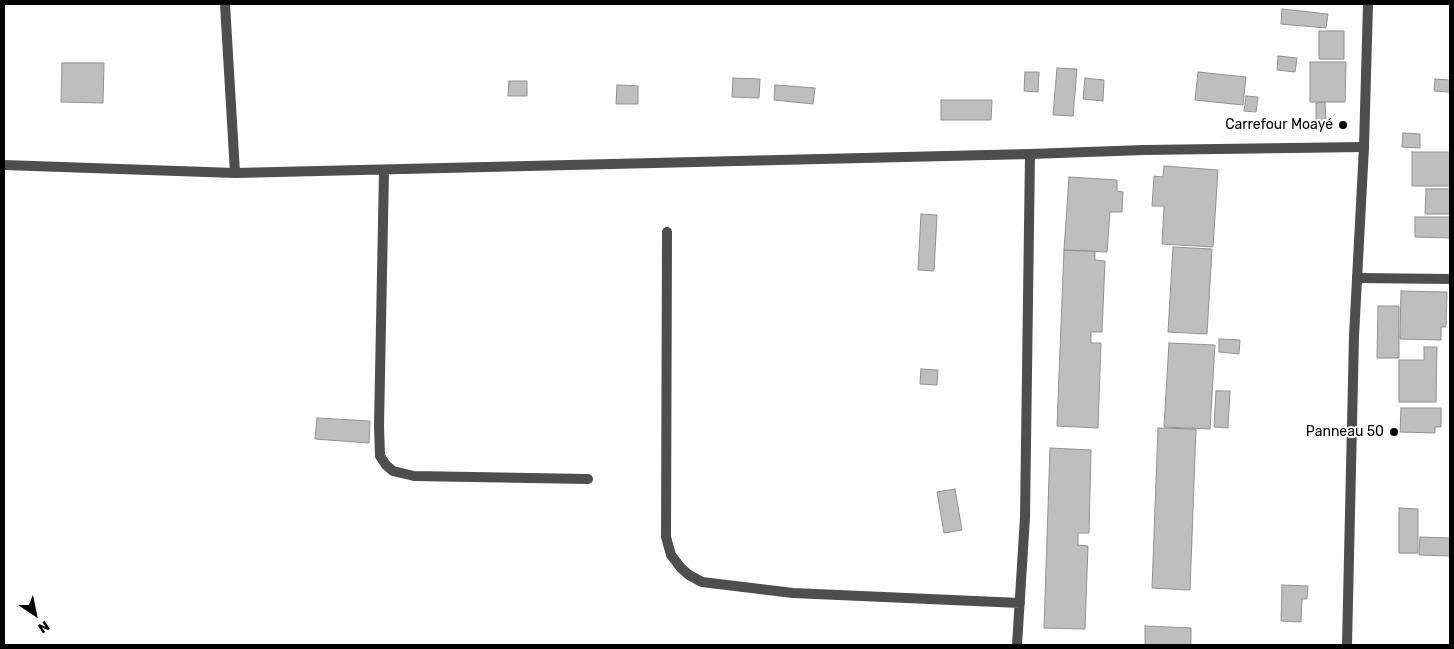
<!DOCTYPE html>
<meta charset="utf-8">
<style>
body{margin:0}
#map{position:relative;width:1454px;height:649px;overflow:hidden;background:#fff;font-family:Rubik,sans-serif}
canvas{display:block}
.frame{position:absolute;inset:0;border:5px solid #000;pointer-events:none}
.north{position:absolute;left:10px;top:589px;width:50px;height:50px;-webkit-text-stroke:4px #fff;paint-order:stroke;rotate:146deg;font-size:14px;font-weight:700;line-height:20px;text-align:center;color:#000}
.north::after{content:'';display:block;margin:auto;width:18px;height:22px;background:#000;clip-path:polygon(50% 0,100% 100%,50% 72%,0 100%)}
</style>
<div id="map">
<canvas width="1454" height="649"></canvas>
<div class="frame"></div>
<div class="north">N</div>
</div>
<script>
const ctx = document.querySelector('canvas').getContext('2d');
ctx.lineJoin = 'round';
function paint(path, color) {
  ctx.fillStyle = color;
  ctx.fill(path, 'evenodd');
}
function shape(rows) {
  const path = new Path2D();
  for (const r of rows) {
    path.moveTo(r[0], r[1]);
    for (let i = 2; i < r.length; i += 2) path.lineTo(r[i], r[i + 1]);
  }
  return path;
}
function strokePath(path, color, width, dash) {
  ctx.strokeStyle = color;
  ctx.lineWidth = width;
  ctx.lineCap = dash ? 'butt' : 'round';
  ctx.setLineDash(dash || []);
  ctx.stroke(path);
}
function drawText(font, color, halo, rows, align = 'center') {
  ctx.font = font + ' Rubik,sans-serif';
  ctx.lineWidth = 4;
  ctx.setLineDash([]);
  ctx.textBaseline = 'middle';
  ctx.strokeStyle = halo;
  ctx.fillStyle = color;
  for (const [text, x, y, turn = 0] of rows) {
    ctx.save();
    ctx.translate(x, y);
    ctx.rotate((+turn || 0) * Math.PI / 180);
    ctx.textAlign = isNaN(turn) ? turn : align;
    if (halo) ctx.strokeText(text, 0, 0);
    ctx.fillText(text, 0, 0);
    ctx.restore();
  }
}
const building = shape([
 [1282,9,1328,14,1326,28,1281,24,1282,9],
 [1319,31,1344,31,1344,59,1319,59,1319,31],
 [1278,56,1297,58,1295,72,1277,70,1278,56],
 [1310,62,1346,62,1345,102,1310,102,1310,62],
 [62,63,104,63,103,103,61,102,62,63],
 [1057,68,1077,69,1073,116,1053,115,1057,68],
 [1025,72,1039,72,1038,92,1024,91,1025,72],
 [1198,72,1246,77,1243,105,1195,100,1198,72],
 [733,78,760,79,759,98,732,97,733,78],
 [1085,78,1104,80,1103,101,1083,99,1085,78],
 [1435,79,1450,80,1450,92,1434,91,1435,79],
 [509,81,527,81,527,96,508,96,509,81],
 [617,85,638,86,638,104,616,104,617,85],
 [775,85,815,88,813,104,774,100,775,85],
 [1246,96,1258,97,1256,112,1244,111,1246,96],
 [941,100,992,100,991,120,941,120,941,100],
 [1325,102,1326,121,1316,121,1316,103,1325,102],
 [1403,133,1420,134,1420,148,1402,147,1403,133],
 [1412,152,1450,152,1450,186,1412,186,1412,152],
 [1164,166,1218,170,1213,247,1162,244,1164,206,1152,206,1154,176,1163,177,1164,166],
 [1069,177,1117,180,1117,191,1123,192,1122,212,1110,212,1107,252,1064,250,1069,177],
 [1426,189,1450,189,1450,214,1425,214,1426,189],
 [921,214,937,215,934,271,918,270,921,214],
 [1415,217,1450,217,1450,238,1415,237,1415,217],
 [1173,247,1212,249,1207,334,1168,332,1173,247],
 [1064,250,1095,251,1095,260,1105,261,1102,332,1091,332,1091,343,1101,343,1098,428,1057,426,1064,250],
 [1401,291,1447,292,1446,327,1441,327,1441,340,1400,339,1401,291],
 [1378,306,1399,306,1399,358,1377,358,1378,306],
 [1219,339,1240,340,1239,354,1219,352,1219,339],
 [1169,343,1215,345,1210,429,1164,427,1169,343],
 [1424,347,1437,347,1436,402,1399,402,1399,360,1424,360,1424,347],
 [921,369,938,370,937,385,920,384,921,369],
 [1216,391,1230,391,1228,428,1214,427,1216,391],
 [1401,408,1441,408,1441,427,1435,427,1435,433,1400,432,1401,408],
 [317,418,370,421,369,443,315,439,317,418],
 [1158,428,1196,429,1190,590,1152,588,1158,428],
 [1050,448,1091,450,1089,533,1078,533,1078,545,1088,546,1085,629,1044,628,1050,448],
 [955,489,962,530,944,533,937,492,955,489],
 [1399,508,1418,509,1418,553,1399,553,1399,508],
 [1420,537,1450,538,1450,556,1419,555,1420,537],
 [1282,585,1308,586,1307,599,1302,599,1301,622,1281,621,1282,585],
 [1145,626,1191,628,1191,645,1145,645,1145,626]
]);
paint(building, '#bebebe');
strokePath(building, '#929292', 1);
strokePath(shape([
 [225,4,235,173],
 [4,165,235,173,1030,154,1144,150,1364,147],
 [384,171,379,426,380,456,386,465,393,471,414,476,588,479],
 [667,232,666,537,671,555,681,568,689,575,702,582,793,593,1020,603],
 [1357,278,1450,279],
 [1017,645,1025,517,1030,154]
]), '#4e4e4e', 10);
strokePath(shape([
 [1347,645,1354,336,1364,147,1368,4]
]), '#4e4e4e', 10);
for (const [x, y, r, color] of [
 [1343,125,5,"#000"],
 [1394,432,5,"#000"]
]) {
  const dot = new Path2D();
  dot.arc(x, y, r, 0, 2 * Math.PI);
  ctx.fillStyle = color;
  ctx.fill(dot);
  strokePath(dot, '#fff', 2);
}
drawText('14px', '#000', '#fff', [
 ["Carrefour Moayé",1333,125],
 ["Panneau 50",1384,432]
], 'right');
</script>
